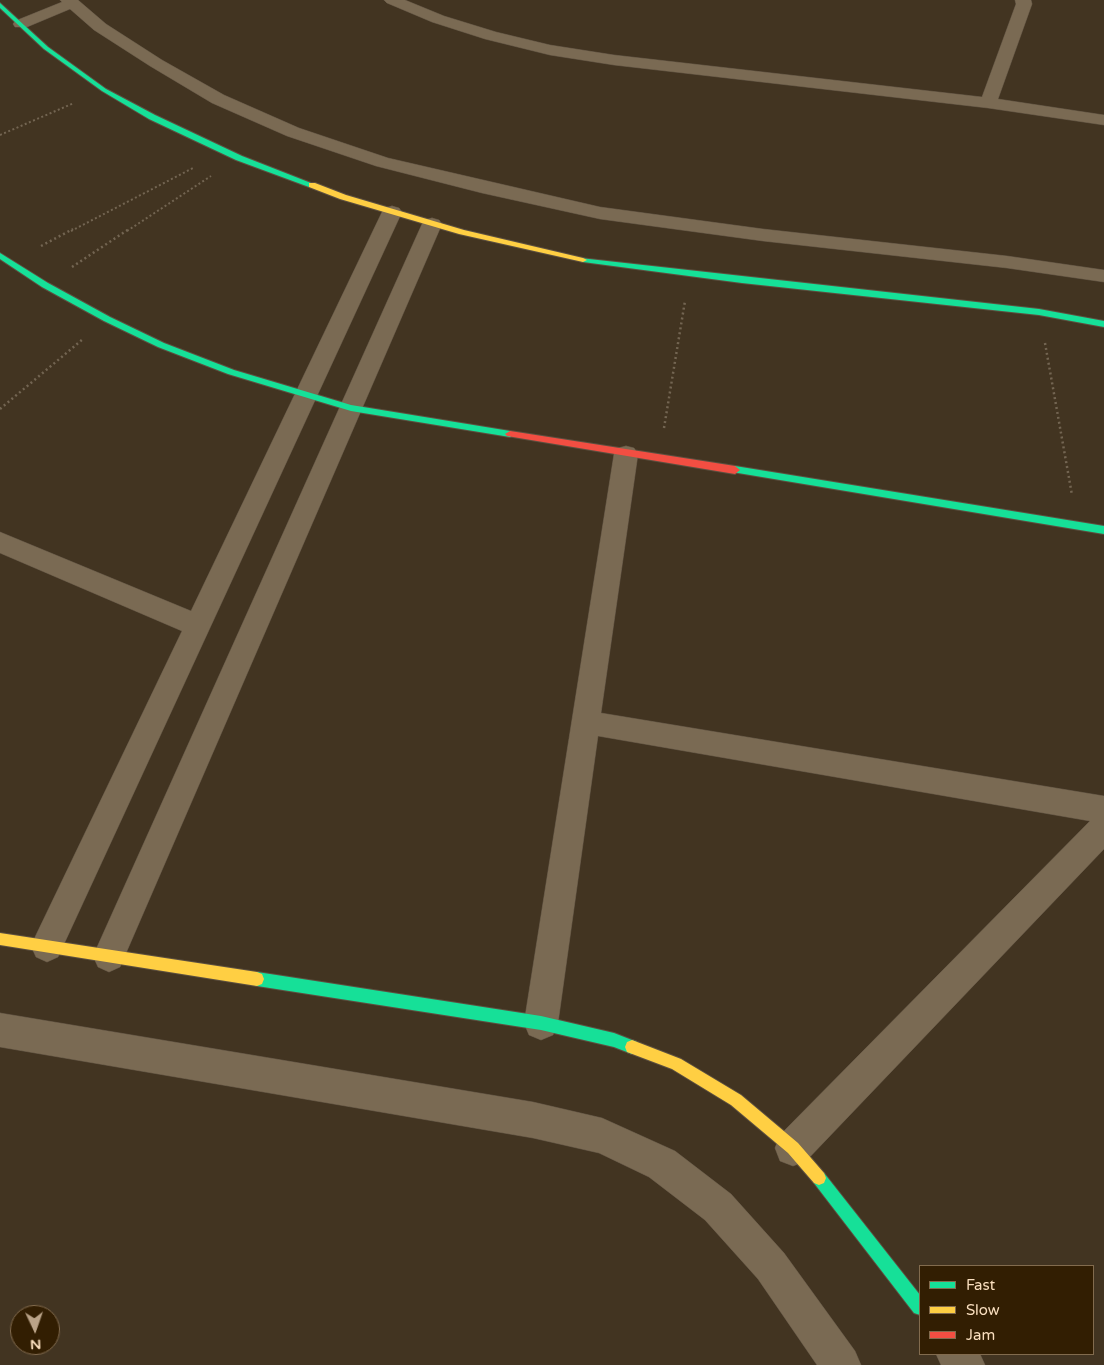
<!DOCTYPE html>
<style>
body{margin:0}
#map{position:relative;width:1104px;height:1365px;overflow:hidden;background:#423421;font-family:"Varela Round",sans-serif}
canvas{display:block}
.legend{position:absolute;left:919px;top:1265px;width:175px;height:90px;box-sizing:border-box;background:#321e02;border:1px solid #826b4e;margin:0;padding:6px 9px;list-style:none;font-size:15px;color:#fadfbf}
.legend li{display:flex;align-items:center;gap:10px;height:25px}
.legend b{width:25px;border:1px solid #826b4e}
.north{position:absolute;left:10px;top:1305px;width:50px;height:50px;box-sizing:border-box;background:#321e02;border:1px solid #826b4e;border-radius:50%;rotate:177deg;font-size:14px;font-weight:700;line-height:20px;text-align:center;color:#fadfbf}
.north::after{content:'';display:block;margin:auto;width:18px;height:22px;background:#baa388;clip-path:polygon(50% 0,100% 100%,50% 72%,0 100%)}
</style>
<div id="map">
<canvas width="1104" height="1365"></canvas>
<ul class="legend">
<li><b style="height:6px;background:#16e098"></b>Fast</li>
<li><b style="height:6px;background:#ffcf43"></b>Slow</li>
<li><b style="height:6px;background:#f24e42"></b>Jam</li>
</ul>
<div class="north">N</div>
</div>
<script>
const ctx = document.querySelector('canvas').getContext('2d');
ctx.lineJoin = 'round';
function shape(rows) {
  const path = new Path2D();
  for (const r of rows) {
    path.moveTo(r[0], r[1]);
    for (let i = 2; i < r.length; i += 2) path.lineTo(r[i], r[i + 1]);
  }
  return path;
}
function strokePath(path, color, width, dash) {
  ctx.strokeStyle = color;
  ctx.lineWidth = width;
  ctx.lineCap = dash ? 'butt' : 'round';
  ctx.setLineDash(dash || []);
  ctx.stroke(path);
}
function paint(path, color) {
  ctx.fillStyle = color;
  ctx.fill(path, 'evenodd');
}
const street = shape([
 [60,0,78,0,106,24,162,60,224,95,299,128,388,158,600,207,763,229,1007,256,1104,270,1104,282,1007,268,763,241,600,219,482,193,376,166,287,136,212,103,150,66,94,30,70,9,27,27,15,27,13,24,15,21,62,2,60,0],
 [384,0,405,0,444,16,496,32,550,45,614,55,982,97,1016,4,1015,0,1031,0,1032,4,998,99,1104,115,1104,125,988,108,614,65,550,55,485,39,432,22,387,3,384,0],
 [392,206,399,208,402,212,58,957,47,962,36,957,31,946,36,935,182,631,0,553,0,532,191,611,382,212,385,208,392,206],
 [432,218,439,220,442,224,120,967,109,972,98,967,93,956,98,945,422,224,425,220,432,218],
 [626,446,634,448,638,454,601,713,1104,796,1104,849,806,1161,793,1166,780,1161,775,1148,780,1135,1090,821,598,736,558,1023,553,1035,541,1040,529,1035,524,1023,614,454,618,448,626,446],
 [0,1013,533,1102,602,1118,675,1151,731,1194,784,1253,855,1351,861,1365,817,1365,758,1279,705,1220,649,1177,599,1153,533,1138,0,1047,0,1013],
 [936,1354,980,1354,985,1365,941,1365,936,1354]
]);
const fast = shape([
 [0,3,48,47,106,89,155,115,242,156,316,185,309,187,236,160,149,119,102,91,44,49,0,8,0,3],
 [0,253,48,283,110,317,164,343,234,370,351,405,510,431,515,434,510,437,351,411,228,374,158,347,104,321,42,287,0,259,0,253],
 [580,258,1039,309,1104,321,1104,327,1039,315,742,283,583,262,579,260,580,258],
 [735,466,1104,526,1104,534,732,472,730,470,732,468,735,466],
 [257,972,541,1016,614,1033,637,1042,639,1047,637,1052,632,1054,614,1047,541,1030,257,986,252,984,250,979,252,974,257,972],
 [819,1171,824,1173,920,1295,920,1315,914,1313,814,1183,812,1178,814,1173,819,1171]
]);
const slow = shape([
 [309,183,315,183,346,195,464,230,583,258,587,260,583,262,459,234,340,199,309,187,309,183],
 [0,933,257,972,262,974,264,979,262,984,257,986,0,945,0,933],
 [632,1040,681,1059,741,1095,798,1143,824,1173,826,1178,824,1183,819,1185,814,1183,788,1153,731,1105,672,1069,627,1052,625,1047,627,1042,632,1040]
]);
const jam = shape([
 [510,431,735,466,740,470,735,474,507,436,505,434,510,431]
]);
strokePath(street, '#5d5040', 1);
strokePath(fast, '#5d5040', 2);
strokePath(slow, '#5d5040', 2);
strokePath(jam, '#5d5040', 2);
strokePath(shape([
 [0,135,74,103],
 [71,231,193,168],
 [127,231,211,176]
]), '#736552', 2, [2, 2.5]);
strokePath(shape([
 [41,246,73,229],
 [72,267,129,229],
 [1045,343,1072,495],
 [0,409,83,339],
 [664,428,685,301]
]), '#736552', 2.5, [2, 3]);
paint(street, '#7a6a53');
paint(fast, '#16e098');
paint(slow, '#ffcf43');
paint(jam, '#f24e42');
</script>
